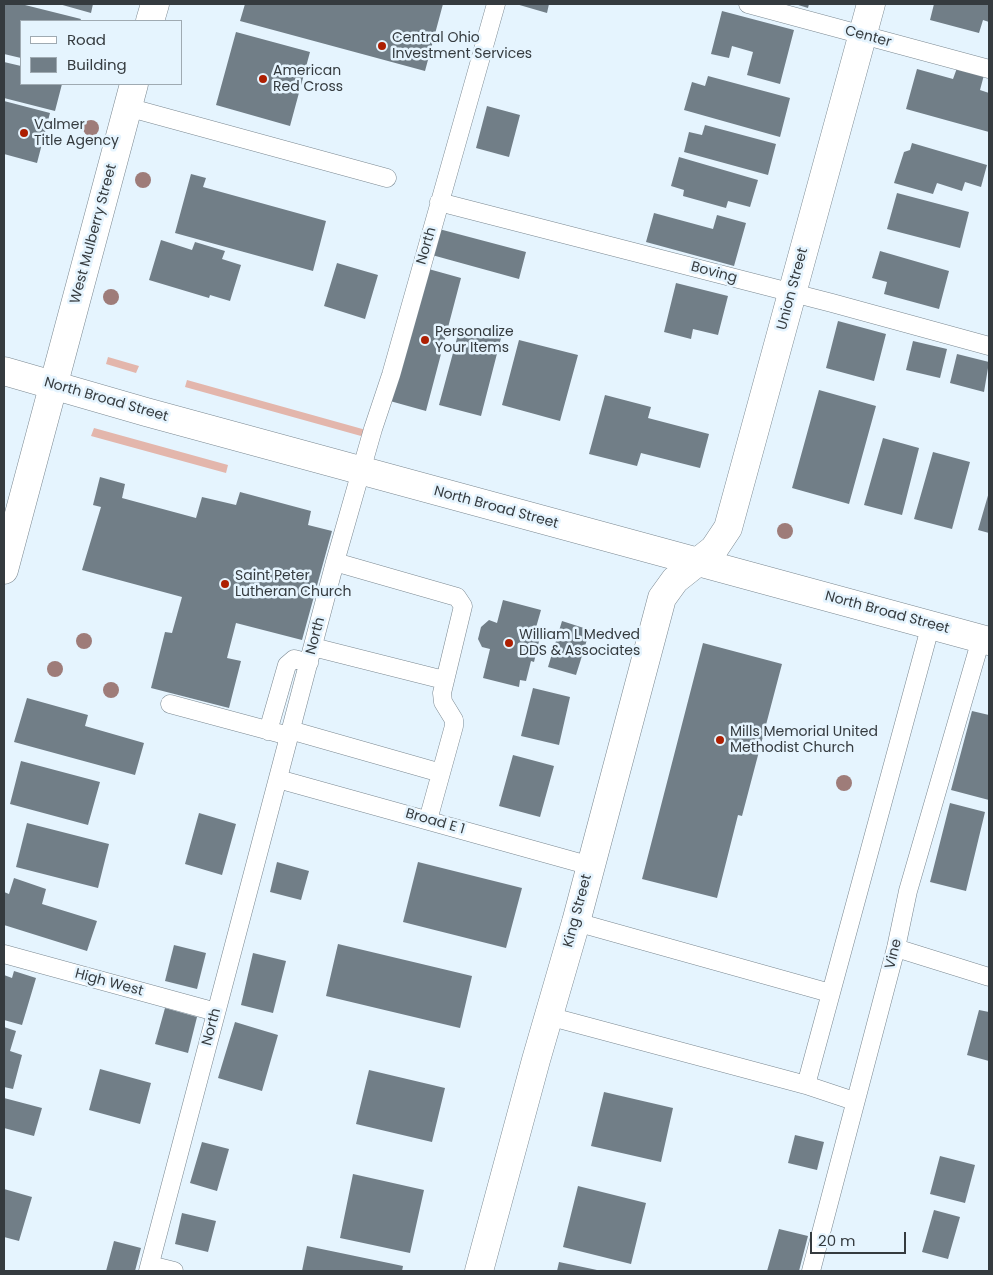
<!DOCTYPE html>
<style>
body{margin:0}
#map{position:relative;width:993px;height:1275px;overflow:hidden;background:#e5f4fe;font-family:Poppins,sans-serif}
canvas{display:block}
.frame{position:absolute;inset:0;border:5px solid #353b3f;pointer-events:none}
.legend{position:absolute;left:20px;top:20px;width:162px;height:65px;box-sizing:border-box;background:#e5f4fe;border:1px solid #9faab2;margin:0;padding:6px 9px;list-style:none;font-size:15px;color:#353b3f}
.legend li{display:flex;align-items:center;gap:10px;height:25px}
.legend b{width:25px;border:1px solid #9faab2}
.scale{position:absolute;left:810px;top:1232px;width:96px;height:22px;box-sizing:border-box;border:2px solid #353b3f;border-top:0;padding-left:6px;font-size:15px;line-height:18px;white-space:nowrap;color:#353b3f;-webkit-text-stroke:4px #e5f4fe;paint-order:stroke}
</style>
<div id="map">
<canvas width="993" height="1275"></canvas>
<div class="frame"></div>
<ul class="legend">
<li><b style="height:6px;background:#fff"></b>Road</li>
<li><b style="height:14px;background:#717e87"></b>Building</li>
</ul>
<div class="scale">20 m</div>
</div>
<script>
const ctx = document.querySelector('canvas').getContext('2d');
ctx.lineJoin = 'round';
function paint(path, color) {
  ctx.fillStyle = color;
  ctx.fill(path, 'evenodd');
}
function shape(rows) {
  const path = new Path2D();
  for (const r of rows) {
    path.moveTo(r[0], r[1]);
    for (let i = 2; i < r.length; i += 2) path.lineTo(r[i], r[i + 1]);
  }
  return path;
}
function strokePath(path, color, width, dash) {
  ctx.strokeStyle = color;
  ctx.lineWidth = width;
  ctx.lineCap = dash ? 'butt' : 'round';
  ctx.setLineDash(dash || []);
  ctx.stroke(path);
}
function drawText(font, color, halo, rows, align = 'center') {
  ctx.font = font + ' Poppins,sans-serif';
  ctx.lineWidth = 5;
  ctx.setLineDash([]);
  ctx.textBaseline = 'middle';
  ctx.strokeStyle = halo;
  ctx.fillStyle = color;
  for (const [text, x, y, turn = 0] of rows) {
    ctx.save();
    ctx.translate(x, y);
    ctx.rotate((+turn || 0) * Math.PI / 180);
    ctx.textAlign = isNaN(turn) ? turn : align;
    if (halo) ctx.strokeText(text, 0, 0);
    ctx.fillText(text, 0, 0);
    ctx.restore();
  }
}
paint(shape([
 [108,357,139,366,136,373,106,364],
 [187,380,366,430,361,436,185,387],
 [94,428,228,465,226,473,91,436]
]), '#e3b6ac');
paint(shape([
 [4,4,21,4,81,19,80,21,21,21,21,58,4,54],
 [59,4,93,4,91,13],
 [245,4,443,4,425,71,240,21],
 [516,4,549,4,547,13],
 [795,4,809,4,808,8],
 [934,4,989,4,989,22,983,20,979,33,930,20],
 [722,11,794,30,780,84,747,75,753,52,732,46,729,58,711,54],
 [236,32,310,52,290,126,216,105],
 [4,62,21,66,21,84,62,84,55,111,4,98],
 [957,68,984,75,980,90,989,93,989,132,906,109,917,69,953,79],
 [708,76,790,98,780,137,684,110,692,82,705,86],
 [4,101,50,113,37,163,4,154],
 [487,106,520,115,509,157,476,148],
 [705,125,776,144,768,175,684,152,689,132,702,135],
 [912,143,987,165,981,187,965,182,962,191,937,183,933,194,894,183,904,152,910,150],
 [679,157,758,180,750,207,728,201,726,208,683,196,684,190,671,186],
 [191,174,206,178,203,187,326,221,313,271,175,233],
 [897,193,969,212,960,248,887,229],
 [654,213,713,229,717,215,746,223,734,266,646,242],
 [439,229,526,252,519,279,432,255],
 [161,240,192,250,195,242,225,251,222,259,241,265,230,301,210,295,209,298,149,280],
 [880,251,949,271,939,309,884,294,887,282,872,278],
 [337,263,378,275,365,319,324,306],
 [425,268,461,278,426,411,390,401],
 [676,283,728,296,718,335,693,329,691,339,664,332],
 [838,321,886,334,874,381,826,368],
 [460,327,501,338,481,416,439,405],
 [519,340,578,355,560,421,502,405],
 [913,341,947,349,940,378,906,370],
 [957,354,989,362,984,392,950,383],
 [819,390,876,406,849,504,792,488],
 [605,395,651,407,648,418,709,434,700,468,641,453,637,466,589,454],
 [883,438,919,448,902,515,864,505],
 [933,452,970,462,952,529,914,519],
 [100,477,125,484,122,498,196,518,202,497,236,505,240,492,311,511,308,525,332,531,302,640,236,623,227,658,241,661,229,708,151,688,165,632,172,633,182,597,82,570,101,507,93,505],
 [989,492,989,533,978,530],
 [503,600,541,610,535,631,541,633,534,662,531,661,526,681,520,680,519,687,483,678,490,649,482,647,478,639,481,627,489,620,497,623],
 [562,621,590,630,576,675,548,667],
 [703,643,782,664,742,816,738,815,717,898,642,879],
 [533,688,570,697,559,745,521,736],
 [27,698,88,715,85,726,144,743,135,775,14,742],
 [972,711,989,715,989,800,951,790],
 [513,755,554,766,540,817,499,806],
 [21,761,100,782,88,825,10,804],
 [950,803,985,812,966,891,930,882],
 [199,813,236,824,222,875,185,864],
 [27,823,109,844,98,888,16,867],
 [277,862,309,871,301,900,270,892],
 [418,862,522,888,506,948,403,922],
 [14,878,46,889,42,904,97,921,87,951,4,925,4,892,9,894],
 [338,944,472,976,460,1028,326,996],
 [174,945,206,953,197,989,165,981],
 [253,953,286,961,273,1013,241,1005],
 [14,971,36,978,22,1025,4,1020,4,975,12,978],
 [165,1008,197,1017,188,1053,155,1044],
 [979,1010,989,1012,989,1061,967,1055],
 [235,1022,278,1035,262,1091,218,1078],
 [4,1027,16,1031,10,1051,22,1055,13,1089,4,1087],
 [100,1069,151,1083,140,1124,89,1110],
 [369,1070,445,1088,432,1142,356,1124],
 [604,1092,673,1108,661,1162,591,1146],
 [4,1098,42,1108,34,1136,4,1128],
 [795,1135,824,1142,817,1170,788,1163],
 [202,1142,229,1149,217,1191,190,1183],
 [940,1156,975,1165,965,1203,930,1194],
 [353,1174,424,1190,410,1253,340,1238],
 [578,1186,646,1203,631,1264,563,1247],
 [4,1189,32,1197,19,1241,4,1237],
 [934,1210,960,1217,948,1259,922,1252],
 [182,1213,216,1221,208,1252,175,1244],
 [779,1229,808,1236,799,1271,767,1271],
 [114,1241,141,1248,135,1271,106,1271],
 [307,1246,403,1266,402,1271,302,1271],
 [559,1262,597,1270,597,1271,557,1271]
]), '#717e87');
const lane = shape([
 [748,4,989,69],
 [127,107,387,178],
 [439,202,832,303,989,346],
 [335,562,457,597,463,606,442,693,443,702,454,720,454,726,428,820],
 [313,647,444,680],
 [170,704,289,736],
 [290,730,441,773],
 [268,731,287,665,294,659,309,663],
 [278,779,591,866],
 [576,922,830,993],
 [896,948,989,977],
 [4,954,216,1012],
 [548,1016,806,1085,854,1101],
 [806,1085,931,624],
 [150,1265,174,1271],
 [148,1271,335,562,373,429,391,375,496,4],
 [811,1271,896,948,908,891,981,639]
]);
const street = shape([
 [150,21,155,4],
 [4,570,134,84],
 [479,1271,536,1060,576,922,662,598,675,580,714,549,728,528,871,4]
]);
const secondary = shape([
 [4,371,146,412,989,641]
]);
strokePath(lane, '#7b8891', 19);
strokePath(street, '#7b8891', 29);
strokePath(secondary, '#7b8891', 29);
strokePath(lane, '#fff', 18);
strokePath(street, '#fff', 28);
strokePath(secondary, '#fff', 28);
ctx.fillStyle = '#9e7c79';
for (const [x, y] of [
 [91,128],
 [143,180],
 [111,297],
 [785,531],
 [84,641],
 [55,669],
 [111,690],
 [844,783]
]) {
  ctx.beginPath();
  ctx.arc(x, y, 8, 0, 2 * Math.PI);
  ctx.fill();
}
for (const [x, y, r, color] of [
 [382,46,5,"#ad1f02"],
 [263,79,5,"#ad1f02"],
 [24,133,5,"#ad1f02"],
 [425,340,5,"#ad1f02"],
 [225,584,5,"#ad1f02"],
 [509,643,5,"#ad1f02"],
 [720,740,5,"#ad1f02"]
]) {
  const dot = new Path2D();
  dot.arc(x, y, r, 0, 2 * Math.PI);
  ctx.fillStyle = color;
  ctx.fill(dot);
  strokePath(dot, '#e5f4fe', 2);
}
drawText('14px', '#353b3f', '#e5f4fe', [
 ["Center",868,37,15],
 ["West Mulberry Street",94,234,-75],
 ["North",427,246,-74],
 ["Boving",714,273,15],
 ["Union Street",793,289,-75],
 ["North Broad Street",106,400,16],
 ["North Broad Street",496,508,15],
 ["North Broad Street",887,613,15],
 ["North",316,636,-75],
 ["Broad E 1",435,822,16],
 ["King Street",578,911,-75],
 ["Vine",894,954,-76],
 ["High West",109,983,15],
 ["North",212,1027,-75]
]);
drawText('14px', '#353b3f', '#e5f4fe', [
 ["Central Ohio",392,38],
 ["Investment Services",392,54],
 ["American",273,71],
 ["Red Cross",273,87],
 ["Valmer",34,125],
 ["Title Agency",34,141],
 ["Personalize",435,332],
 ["Your Items",435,348],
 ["Saint Peter",235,576],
 ["Lutheran Church",235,592],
 ["William L Medved",519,635],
 ["DDS & Associates",519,651],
 ["Mills Memorial United",730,732],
 ["Methodist Church",730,748]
], 'left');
</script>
